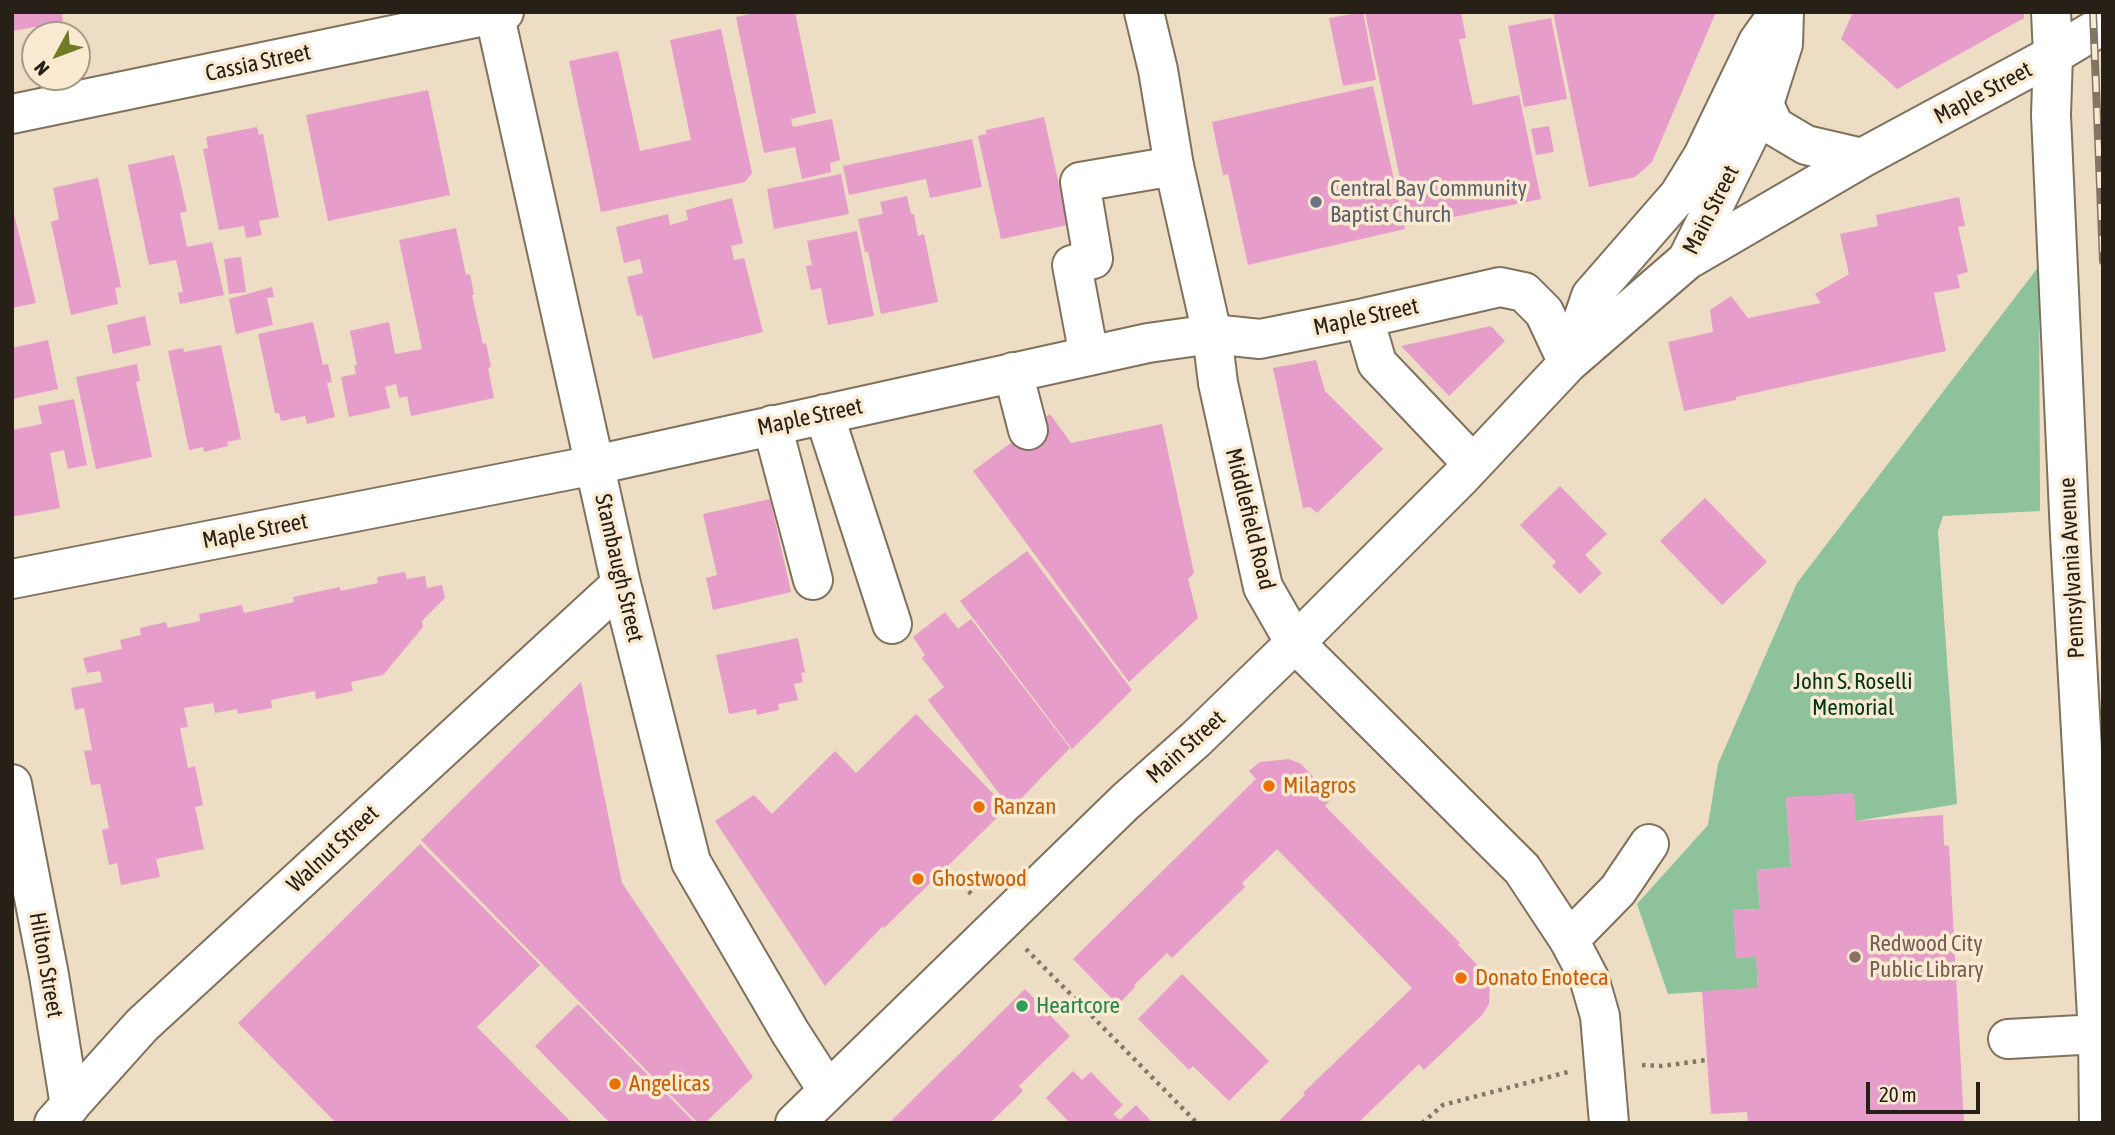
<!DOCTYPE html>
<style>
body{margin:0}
#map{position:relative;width:2115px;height:1135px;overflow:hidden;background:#edddc5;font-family:"Asap Condensed",sans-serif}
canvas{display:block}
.frame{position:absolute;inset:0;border:14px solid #262017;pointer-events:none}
.north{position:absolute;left:21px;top:21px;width:70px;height:70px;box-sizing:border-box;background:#fbead2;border:2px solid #a69987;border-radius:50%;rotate:229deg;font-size:19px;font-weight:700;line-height:28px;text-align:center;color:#262017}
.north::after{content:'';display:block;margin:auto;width:24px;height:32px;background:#717a25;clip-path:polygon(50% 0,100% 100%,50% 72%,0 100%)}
.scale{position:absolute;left:1866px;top:1082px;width:114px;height:32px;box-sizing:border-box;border:4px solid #262017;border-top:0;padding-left:9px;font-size:21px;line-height:24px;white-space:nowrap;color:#262017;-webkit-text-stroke:5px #fbead2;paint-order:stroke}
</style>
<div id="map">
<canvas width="2115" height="1135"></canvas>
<div class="frame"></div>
<div class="north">N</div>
<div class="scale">20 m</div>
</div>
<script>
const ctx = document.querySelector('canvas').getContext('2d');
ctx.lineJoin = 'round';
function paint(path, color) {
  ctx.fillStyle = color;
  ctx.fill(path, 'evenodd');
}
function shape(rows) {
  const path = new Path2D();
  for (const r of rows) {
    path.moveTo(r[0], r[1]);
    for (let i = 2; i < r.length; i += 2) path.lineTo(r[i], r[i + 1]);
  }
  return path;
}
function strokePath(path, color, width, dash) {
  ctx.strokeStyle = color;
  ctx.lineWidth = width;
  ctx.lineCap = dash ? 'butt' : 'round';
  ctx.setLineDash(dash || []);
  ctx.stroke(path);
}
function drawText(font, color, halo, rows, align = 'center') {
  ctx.font = font + ' "Asap Condensed",sans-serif';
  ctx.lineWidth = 7;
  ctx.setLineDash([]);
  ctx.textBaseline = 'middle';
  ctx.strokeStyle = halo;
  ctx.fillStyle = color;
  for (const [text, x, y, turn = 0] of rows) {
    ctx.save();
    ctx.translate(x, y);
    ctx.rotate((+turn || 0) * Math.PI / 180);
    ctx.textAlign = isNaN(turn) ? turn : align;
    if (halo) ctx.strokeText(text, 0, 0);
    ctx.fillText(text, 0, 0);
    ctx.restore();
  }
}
paint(shape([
 [2039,266,2040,511,1943,516,1938,531,1957,804,1856,821,1786,798,1791,867,1757,870,1760,909,1734,910,1737,958,1756,956,1758,988,1668,994,1637,904,1708,825,1718,764,1797,583]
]), '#8dc29b');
paint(shape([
 [12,12,62,12,63,22,12,31],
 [759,12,795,12,816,113,791,119,793,127,832,119,840,160,830,163,831,172,802,179,795,147,764,153,736,17],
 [1363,12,1376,80,1343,86,1329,18],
 [1365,12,1461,12,1466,38,1459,39,1473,105,1519,95,1541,199,1410,226],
 [1553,12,1716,12,1652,162,1635,177,1589,187],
 [1853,12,2024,12,2024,18,1897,89,1841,39],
 [1551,18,1567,99,1524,107,1508,26],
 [721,29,752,173,745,182,601,212,569,61,618,51,640,151,691,140,670,40],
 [1373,86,1405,229,1248,265,1228,174,1223,175,1212,122],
 [428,90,450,195,328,221,306,115],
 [1044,117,1068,225,1001,239,978,136,986,134,986,130],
 [1549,126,1554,152,1536,155,1531,129],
 [257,127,259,135,263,134,279,217,259,221,262,235,246,238,244,226,219,230,203,149,208,148,206,137],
 [972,139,982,187,930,198,926,179,849,195,843,166],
 [174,155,187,211,180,213,187,247,212,242,224,295,180,304,178,293,183,292,176,260,149,265,128,165],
 [841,174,849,214,774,229,767,189],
 [98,178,121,287,115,288,118,304,71,315,51,222,59,219,53,188],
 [907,196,911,214,914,214,918,236,924,234,938,302,881,314,868,252,865,252,858,219,883,214,880,202],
 [1959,197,1965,226,1958,227,1968,272,1957,275,1960,288,1934,293,1946,351,1736,397,1736,400,1684,411,1668,342,1713,332,1710,310,1731,296,1748,318,1821,303,1815,294,1849,274,1840,234,1878,226,1876,215],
 [732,198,743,243,731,246,734,260,744,258,763,332,653,359,642,315,637,316,627,277,643,273,640,259,624,263,616,227,668,214,670,225,688,220,686,210],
 [12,206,36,303,12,308],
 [456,228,466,275,470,274,474,295,472,295,483,344,486,343,491,367,488,368,494,398,411,416,407,396,399,398,396,384,385,387,390,408,349,417,341,377,356,374,354,365,357,365,350,331,389,322,395,354,422,349,399,240],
 [857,231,874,316,828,325,821,288,811,290,806,266,812,265,807,241],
 [241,257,246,292,229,294,224,259],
 [272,287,274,297,267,298,273,325,236,334,229,299],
 [145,316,151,345,113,354,107,325],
 [313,322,323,365,328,364,332,382,327,383,335,417,307,424,305,416,281,421,279,413,275,413,258,334],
 [1491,326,1505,341,1449,396,1401,346],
 [48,340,58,389,12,399,12,348],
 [221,345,241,439,227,442,228,446,204,452,203,447,189,450,168,351,183,348,184,352],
 [1316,360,1325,391,1383,449,1317,513,1310,507,1303,508,1273,368],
 [137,364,140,381,136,382,152,457,96,469,76,377],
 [74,399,87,465,68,469,64,450,50,453,60,508,12,517,12,430,42,424,38,406],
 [1050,414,1071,443,1162,424,1194,573,1188,579,1198,618,1129,682,973,471],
 [1560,486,1607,534,1585,555,1602,573,1580,594,1552,566,1556,562,1520,525],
 [1705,498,1767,562,1722,605,1660,541],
 [770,499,791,592,713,610,706,578,717,575,703,514],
 [1027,551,1132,690,1072,749,960,601],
 [405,572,407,579,425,576,427,588,442,585,445,598,422,621,423,627,383,675,351,682,353,691,316,699,315,691,271,700,272,708,238,714,237,709,215,713,213,703,184,708,188,727,180,728,188,768,195,766,203,805,195,807,204,849,156,859,160,877,121,885,117,863,109,865,102,830,109,828,100,784,91,785,84,751,92,750,84,708,75,710,71,688,102,682,100,671,87,673,83,658,122,649,120,640,141,635,140,628,166,622,168,628,200,621,199,614,242,605,244,613,294,602,293,597,340,587,340,591,378,583,377,577],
 [945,612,958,629,971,619,1070,748,1011,809,928,700,944,687,922,658,925,655,913,637],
 [798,638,805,672,801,673,803,682,794,684,798,700,778,704,779,710,757,715,756,709,729,714,716,655],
 [581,682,622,883,753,1077,705,1123,698,1123,421,840],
 [916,714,1007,808,884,928,883,926,825,986,715,821,754,795,772,814,835,751,856,773],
 [1289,759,1301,764,1333,798,1325,806,1460,943,1458,945,1485,973,1490,984,1489,1004,1482,1015,1424,1070,1419,1064,1358,1123,1277,1123,1305,1095,1303,1093,1412,988,1277,849,1242,883,1245,887,1172,958,1167,953,1134,985,1135,987,1118,1005,1073,959,1256,779,1249,771,1260,762],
 [1854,793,1856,821,1943,815,1944,845,1949,846,1964,1123,1748,1123,1747,1112,1711,1114,1702,991,1758,988,1756,956,1736,958,1733,910,1760,909,1757,870,1791,867,1786,797],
 [420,844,540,965,477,1027,572,1123,336,1123,238,1023],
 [1182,974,1269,1061,1229,1101,1193,1066,1189,1070,1138,1019],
 [1025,989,1070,1036,1019,1086,1023,1091,990,1123,889,1123],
 [578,1004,695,1123,610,1123,535,1046],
 [1073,1071,1082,1080,1091,1072,1123,1105,1113,1114,1120,1120,1136,1105,1153,1123,1070,1123,1046,1098]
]), '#e69dc9');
const minor = shape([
 [494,12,621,584,691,862,790,1032,828,1091],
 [2051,12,2053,55,2051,115,2070,535,2098,1034,2099,1123],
 [1764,104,1774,126,1806,145,1862,158],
 [12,114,504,12],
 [1687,260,1862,158,2053,55,2103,25],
 [1364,318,1377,363,1473,464],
 [1089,356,1072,265,1093,259,1080,182,1174,166],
 [1569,361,1591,296,1679,195,1703,156,1758,42,1775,18],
 [1013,372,1028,430],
 [824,414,892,624],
 [772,425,813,580],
 [12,579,595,465,1148,343,1212,334,1260,339,1364,318,1500,287,1524,292,1544,312,1568,363],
 [12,784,49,975,70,1106],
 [1569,940,1618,890,1649,844],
 [2008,1039,2098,1034],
 [54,1123,142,1025,621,584],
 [795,1123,1125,802,1196,739,1295,643,1461,477,1568,363,1687,260,1764,104,1783,44,1784,12]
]);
const major = shape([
 [1144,12,1158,70,1174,166,1212,334,1218,383,1263,587,1295,643,1522,869,1569,940,1589,978,1600,1016,1609,1123]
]);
strokePath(minor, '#80715c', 42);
strokePath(major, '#80715c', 42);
strokePath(shape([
 [963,885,973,896],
 [1026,949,1197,1123],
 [1642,1065,1662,1066,1707,1060],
 [1422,1123,1443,1105,1568,1072]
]), '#827868', 4.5, [3.5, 5]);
strokePath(minor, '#fff', 38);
strokePath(major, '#fff', 38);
const rail = shape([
 [2093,12,2103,261]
]);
strokePath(rail, '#817666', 8);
strokePath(rail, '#fbead2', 5, [16]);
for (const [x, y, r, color] of [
 [1316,202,7,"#6b7280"],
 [1269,786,7,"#e8710a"],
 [979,807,7,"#e8710a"],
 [918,879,7,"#e8710a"],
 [1855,957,7,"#8d6e63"],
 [1461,978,7,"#e8710a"],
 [1022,1006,7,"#2e9e5b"],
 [615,1084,7,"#e8710a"]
]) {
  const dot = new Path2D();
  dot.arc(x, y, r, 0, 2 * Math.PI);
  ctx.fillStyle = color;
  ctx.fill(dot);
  strokePath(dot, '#fbead2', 2.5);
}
drawText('23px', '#262017', '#fbead2', [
 ["Cassia Street",258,63,-12],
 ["Maple Street",1983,93,-28],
 ["Main Street",1711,210,-63],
 ["Maple Street",1366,317,-12],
 ["Maple Street",810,417,-12],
 ["Middlefield Road",1250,519,76],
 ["Maple Street",255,531,-11],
 ["Stambaugh Street",619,568,77],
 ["Pennsylvania Avenue",2072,568,-93],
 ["Main Street",1186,747,-42],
 ["Walnut Street",333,849,-43],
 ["Hilton Street",46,965,80]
]);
drawText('23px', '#5b616d', '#fbead2', [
 ["Central Bay Community",1330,189],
 ["Baptist Church",1330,215]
], 'left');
drawText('23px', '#003817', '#fbead2', [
 ["John S. Roselli",1853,682],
 ["Memorial",1853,708]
]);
drawText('23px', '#c56008', '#fbead2', [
 ["Milagros",1283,786],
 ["Ranzan",993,807],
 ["Ghostwood",932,879],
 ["Donato Enoteca",1475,978],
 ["Angelicas",629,1084]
], 'left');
drawText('23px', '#785e54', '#fbead2', [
 ["Redwood City",1869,944],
 ["Public Library",1869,970]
], 'left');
drawText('23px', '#27864d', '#fbead2', [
 ["Heartcore",1036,1006]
], 'left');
</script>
